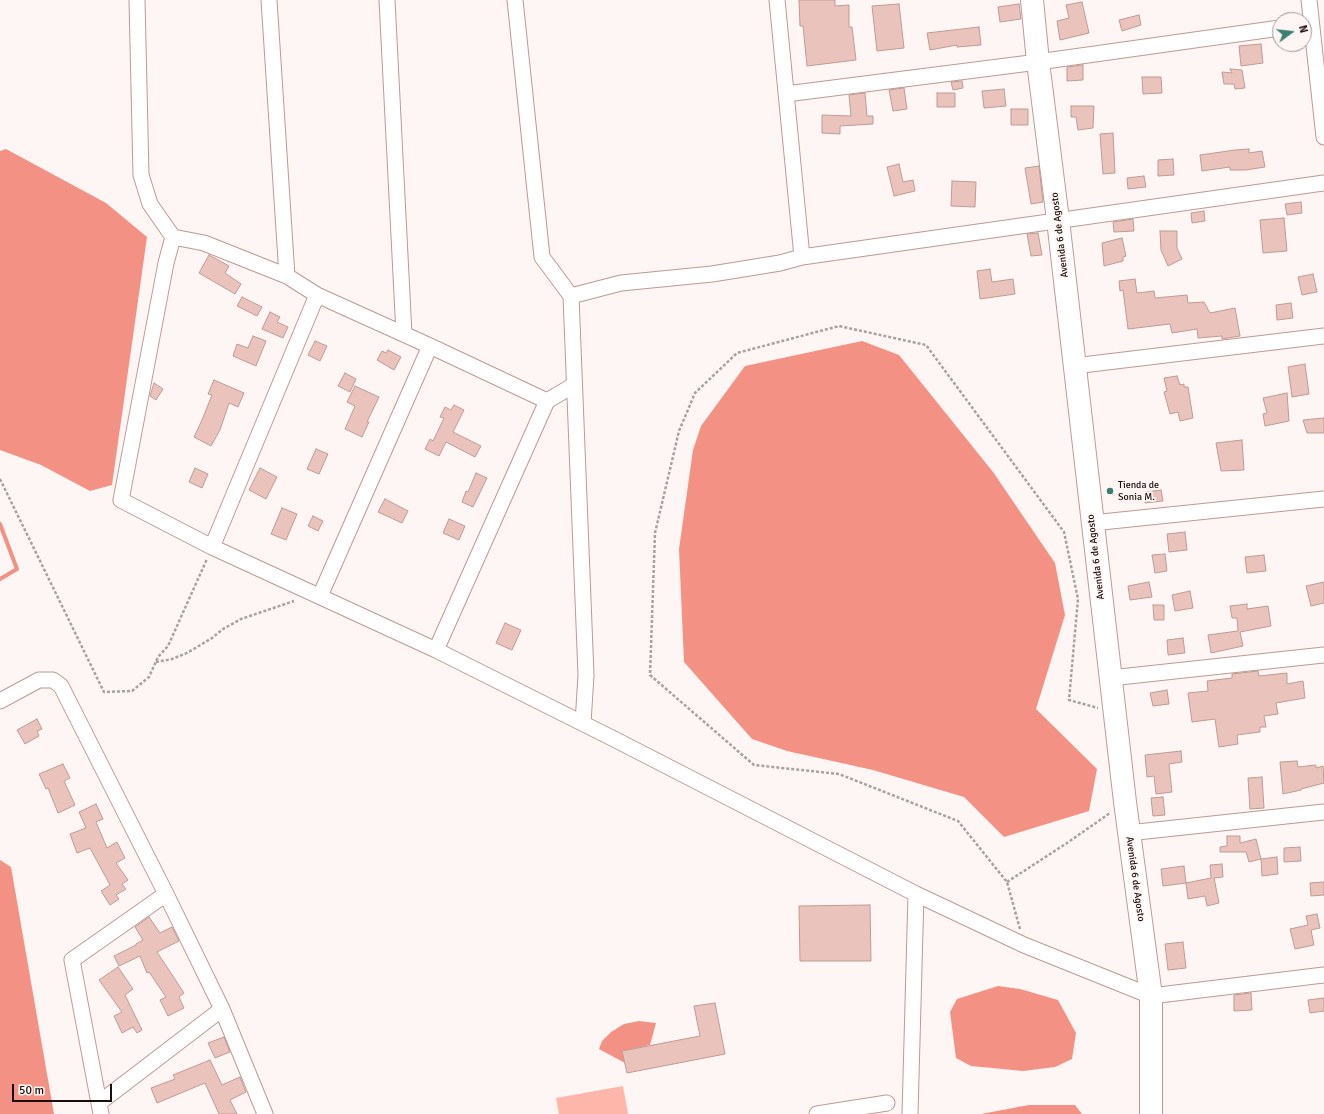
<!DOCTYPE html>
<style>
body{margin:0}
#map{position:relative;width:1324px;height:1114px;overflow:hidden;background:#fef6f4;font-family:Signika,sans-serif}
canvas{display:block}
.north{position:absolute;left:1272px;top:12px;width:40px;height:40px;box-sizing:border-box;background:#fef6f4;border:1px solid #a39997;border-radius:50%;rotate:75deg;font-size:11px;font-weight:700;line-height:16px;text-align:center;color:#1a0d0b}
.north::after{content:'';display:block;margin:auto;width:14px;height:18px;background:#3b7e70;clip-path:polygon(50% 0,100% 100%,50% 72%,0 100%)}
.scale{position:absolute;left:12px;top:1084px;width:100px;height:18px;box-sizing:border-box;border:2px solid #1a0d0b;border-top:0;padding-left:5px;font-size:12px;line-height:14px;white-space:nowrap;color:#1a0d0b;-webkit-text-stroke:3px #fef6f4;paint-order:stroke}
</style>
<div id="map">
<canvas width="1324" height="1114"></canvas>
<div class="north">N</div>
<div class="scale">50 m</div>
</div>
<script>
const ctx = document.querySelector('canvas').getContext('2d');
ctx.lineJoin = 'round';
function paint(path, color) {
  ctx.fillStyle = color;
  ctx.fill(path, 'evenodd');
}
function shape(rows) {
  const path = new Path2D();
  for (const r of rows) {
    path.moveTo(r[0], r[1]);
    for (let i = 2; i < r.length; i += 2) path.lineTo(r[i], r[i + 1]);
  }
  return path;
}
function strokePath(path, color, width, dash) {
  ctx.strokeStyle = color;
  ctx.lineWidth = width;
  ctx.lineCap = dash ? 'butt' : 'round';
  ctx.setLineDash(dash || []);
  ctx.stroke(path);
}
function drawText(font, color, halo, rows, align = 'center') {
  ctx.font = font + ' Signika,sans-serif';
  ctx.lineWidth = 3.5;
  ctx.setLineDash([]);
  ctx.textBaseline = 'middle';
  ctx.strokeStyle = halo;
  ctx.fillStyle = color;
  for (const [text, x, y, turn = 0] of rows) {
    ctx.save();
    ctx.translate(x, y);
    ctx.rotate((+turn || 0) * Math.PI / 180);
    ctx.textAlign = isNaN(turn) ? turn : align;
    if (halo) ctx.strokeText(text, 0, 0);
    ctx.fillText(text, 0, 0);
    ctx.restore();
  }
}
paint(shape([
 [623,1086,628,1114,559,1114,556,1098]
]), '#feb6ab');
paint(shape([
 [6,149,106,203,147,237,112,485,90,491,41,465,0,450,0,151],
 [862,341,899,355,993,472,1055,563,1065,615,1036,709,1097,769,1089,811,1004,837,964,797,873,770,787,751,752,739,684,662,679,549,693,450,701,426,745,366],
 [0,860,11,867,54,1114,0,1114],
 [998,986,1020,989,1058,1000,1076,1033,1072,1059,1055,1067,1023,1071,971,1066,956,1058,950,1012,957,999],
 [639,1021,656,1023,650,1045,623,1051,625,1063,599,1049,602,1041,611,1032,624,1024],
 [1029,1105,1075,1105,1082,1114,981,1114]
]), '#f39184');
strokePath(shape([
 [0,524,17,569,0,579]
]), '#f39184', 4);
const building = shape([
 [799,0,835,0,835,6,849,5,849,27,852,27,856,60,807,66,803,26,800,26,799,0],
 [1082,2,1089,33,1060,40,1057,21,1069,18,1066,5,1082,2],
 [899,4,904,48,877,51,872,6,899,4],
 [1019,4,1021,19,1000,22,998,7,1019,4],
 [1139,15,1141,25,1122,31,1119,20,1139,15],
 [979,27,981,45,957,47,957,45,930,50,927,33,979,27],
 [1261,44,1263,63,1241,66,1239,46,1261,44],
 [1083,65,1083,80,1067,81,1067,67,1083,65],
 [1230,69,1242,70,1245,88,1235,89,1234,84,1224,84,1222,72,1232,73,1230,69],
 [1142,77,1161,77,1162,93,1143,94,1142,77],
 [962,81,963,88,953,90,951,82,962,81],
 [904,88,907,109,893,111,889,90,904,88],
 [1004,89,1006,106,984,108,982,91,1004,89],
 [865,93,867,116,873,116,873,124,840,126,840,134,822,133,822,115,851,116,849,95,865,93],
 [937,93,955,93,955,107,937,107,937,93],
 [1071,106,1094,106,1093,128,1078,130,1076,117,1071,117,1071,106],
 [1011,109,1028,109,1028,125,1011,125,1011,109],
 [1113,133,1115,173,1103,174,1100,134,1113,133],
 [1249,149,1249,153,1262,151,1265,167,1246,170,1230,170,1230,167,1202,171,1200,155,1235,150,1249,149],
 [1173,159,1174,175,1158,176,1158,160,1173,159],
 [899,164,903,182,913,180,915,191,894,196,887,167,899,164],
 [1039,166,1043,202,1031,204,1025,168,1039,166],
 [1144,176,1146,187,1128,189,1127,178,1144,176],
 [952,181,976,182,975,207,951,206,952,181],
 [1301,202,1302,213,1287,215,1285,204,1301,202],
 [1204,211,1205,221,1192,223,1191,213,1204,211],
 [1284,218,1287,251,1263,253,1260,220,1284,218],
 [1133,219,1134,231,1114,232,1113,222,1133,219],
 [1160,231,1177,231,1177,248,1182,259,1168,266,1161,250,1160,231],
 [1038,233,1042,255,1031,256,1027,234,1038,233],
 [1122,238,1126,256,1123,257,1123,261,1104,266,1102,243,1122,238],
 [209,255,229,266,225,273,241,284,235,294,199,273,209,255],
 [990,269,992,282,1013,279,1015,294,980,299,977,271,990,269],
 [1313,274,1317,292,1302,295,1298,277,1313,274],
 [1135,279,1137,293,1154,291,1155,298,1187,295,1188,303,1204,302,1210,313,1235,308,1240,336,1222,339,1222,336,1198,338,1197,329,1172,333,1170,324,1128,329,1123,290,1120,291,1119,281,1135,279],
 [242,297,262,307,257,316,237,306,242,297],
 [1291,303,1293,318,1277,320,1276,305,1291,303],
 [270,312,280,317,277,322,288,327,283,338,262,329,270,312],
 [253,336,266,341,256,366,233,356,237,344,248,348,253,336],
 [315,341,327,346,320,361,308,355,315,341],
 [388,350,401,357,394,370,377,360,382,351,386,353,388,350],
 [1305,364,1309,394,1292,397,1288,367,1305,364],
 [345,373,356,379,350,392,338,386,345,373],
 [1177,376,1180,385,1184,384,1184,387,1188,387,1193,418,1180,421,1178,412,1170,414,1164,392,1167,391,1164,378,1177,376],
 [214,380,244,393,238,407,229,403,220,430,211,446,194,437,202,420,212,395,208,394,214,380],
 [154,383,163,389,156,400,150,396,154,383],
 [355,386,379,397,367,422,369,422,362,437,345,429,355,406,347,402,355,386],
 [1287,393,1289,421,1265,426,1263,414,1267,413,1263,398,1287,393],
 [454,405,464,410,453,432,481,446,475,457,446,442,439,456,425,449,430,439,433,441,444,418,440,417,445,407,451,410,454,405],
 [1324,418,1324,433,1307,433,1303,420,1324,418],
 [1242,440,1244,470,1221,471,1216,443,1242,440],
 [316,449,328,454,319,474,307,469,316,449],
 [195,468,208,474,202,488,189,482,195,468],
 [260,468,277,477,266,499,249,490,260,468],
 [476,473,487,478,473,507,462,502,466,491,468,492,476,473],
 [1161,490,1163,501,1145,503,1145,492,1161,490],
 [385,499,408,511,402,523,378,512,385,499],
 [282,508,297,514,286,540,271,534,282,508],
 [313,516,323,521,318,531,308,526,313,516],
 [449,519,465,526,459,540,443,533,449,519],
 [1185,532,1187,550,1169,552,1167,534,1185,532],
 [1165,554,1167,571,1155,573,1152,555,1165,554],
 [1264,555,1266,571,1247,573,1245,557,1264,555],
 [1149,582,1152,597,1130,600,1128,586,1149,582],
 [1324,582,1324,603,1311,606,1306,586,1324,582],
 [1190,591,1193,608,1175,611,1172,595,1190,591],
 [1247,604,1247,609,1268,606,1271,626,1240,632,1243,646,1211,653,1208,635,1238,631,1237,618,1232,618,1230,606,1247,604],
 [1153,605,1164,605,1164,620,1154,620,1153,605],
 [505,623,521,630,512,650,496,643,505,623],
 [1183,638,1185,653,1168,655,1167,640,1183,638],
 [1258,671,1259,676,1287,673,1287,684,1303,681,1305,698,1276,703,1278,714,1264,716,1266,727,1260,727,1260,732,1237,735,1238,744,1219,747,1215,719,1192,722,1188,693,1208,691,1207,681,1232,678,1232,674,1258,671],
 [1167,690,1169,704,1153,706,1150,693,1167,690],
 [37,719,42,729,37,731,39,736,25,744,17,730,37,719],
 [1181,751,1182,762,1169,764,1172,792,1156,794,1154,776,1147,777,1145,755,1181,751],
 [1297,761,1298,767,1316,765,1316,768,1323,766,1324,783,1301,789,1301,790,1283,794,1280,762,1297,761],
 [63,764,70,778,64,781,75,805,58,813,48,788,46,789,39,774,63,764],
 [1262,777,1264,808,1250,809,1248,778,1262,777],
 [1163,797,1165,815,1153,816,1151,798,1163,797],
 [96,804,103,819,96,822,107,848,117,842,125,858,116,863,128,880,122,884,126,889,116,895,119,899,110,905,101,891,110,885,90,848,77,853,70,834,86,828,79,812,96,804],
 [1227,836,1240,836,1240,843,1256,839,1261,859,1249,862,1246,852,1220,852,1220,847,1227,846,1227,836],
 [1300,847,1301,861,1284,862,1284,848,1300,847],
 [1277,857,1278,874,1262,876,1261,859,1277,857],
 [1222,864,1223,877,1214,878,1219,903,1207,906,1205,896,1188,899,1186,883,1211,878,1210,865,1222,864],
 [1184,866,1186,883,1163,886,1161,869,1184,866],
 [1324,882,1324,895,1311,896,1310,883,1324,882],
 [870,905,871,961,800,961,799,906,870,905],
 [1317,914,1320,928,1311,930,1314,945,1295,949,1290,929,1308,925,1306,916,1317,914],
 [149,917,160,933,172,927,179,941,157,952,184,993,179,997,184,1008,168,1016,160,1000,166,997,149,972,147,973,140,956,119,966,114,956,136,945,136,944,143,940,135,927,149,917],
 [1183,942,1186,968,1168,970,1165,944,1183,942],
 [118,967,133,989,125,995,142,1030,137,1033,133,1027,122,1033,114,1016,122,1012,99,980,118,967],
 [1251,993,1252,1010,1234,1011,1234,995,1251,993],
 [1324,998,1324,1011,1310,1013,1308,1000,1324,998],
 [715,1003,725,1054,627,1073,622,1051,700,1036,694,1006,715,1003],
 [224,1037,230,1052,215,1058,208,1043,224,1037],
 [210,1060,222,1085,240,1077,246,1092,230,1100,237,1114,219,1114,205,1083,157,1103,151,1088,175,1079,173,1075,210,1060]
]);
paint(building, '#eac3bc');
strokePath(building, '#bf9a94', 1);
const street = shape([
 [137,0,141,175,150,204,173,237],
 [269,0,287,276],
 [387,0,404,334],
 [515,0,542,257,571,296,586,675,583,723],
 [777,0,802,257],
 [1309,0,1324,137],
 [786,94,1038,62,1280,28],
 [571,296,621,283,712,274,780,263,802,257,1324,183],
 [1074,366,1324,336],
 [547,401,430,346,317,295,287,276,204,243,173,237,166,263,121,500,212,547,436,650,614,739,916,894,1024,945,1151,996,1324,975],
 [1092,523,1324,499],
 [212,547,317,295],
 [320,596,430,346],
 [436,650,547,401,574,385],
 [1110,678,1324,655],
 [0,701,39,680,53,680,61,686,166,894,222,1009,265,1114],
 [1128,833,1324,812],
 [99,1103,222,1009],
 [101,1114,72,960,166,894],
 [817,1114,887,1103],
 [910,1114,916,894]
]);
const secondary = shape([
 [1032,0,1038,62,1058,220,1125,802,1151,996,1151,1114]
]);
strokePath(street, '#be9993', 17);
strokePath(secondary, '#be9993', 24);
strokePath(shape([
 [0,479,104,692,132,691,149,677,158,657,168,646,207,559],
 [156,662,172,659,187,653,212,638,223,629,241,619,294,601],
 [1007,882,1067,843,1110,813],
 [1020,929,1007,882,958,821,839,774,754,765,650,675,655,533,679,431,695,393,737,353,839,326,926,345,1064,532,1078,599,1069,700,1098,708]
]), '#aaa19f', 2.5, [3, 2]);
strokePath(street, '#fff', 15);
strokePath(secondary, '#fff', 22);
for (const [x, y, r, color] of [
 [1110,491,4,"#3b7e70"]
]) {
  const dot = new Path2D();
  dot.arc(x, y, r, 0, 2 * Math.PI);
  ctx.fillStyle = color;
  ctx.fill(dot);
  strokePath(dot, '#fef6f4', 1.5);
}
drawText('10px', '#1a0d0b', '#fef6f4', [
 ["Avenida 6 de Agosto",1060,235,-97],
 ["Avenida 6 de Agosto",1096,557,-97],
 ["Avenida 6 de Agosto",1135,879,82]
]);
drawText('10px', '#1a0d0b', '#fef6f4', [
 ["Tienda de",1118,485],
 ["Sonia M.",1118,497]
], 'left');
</script>
